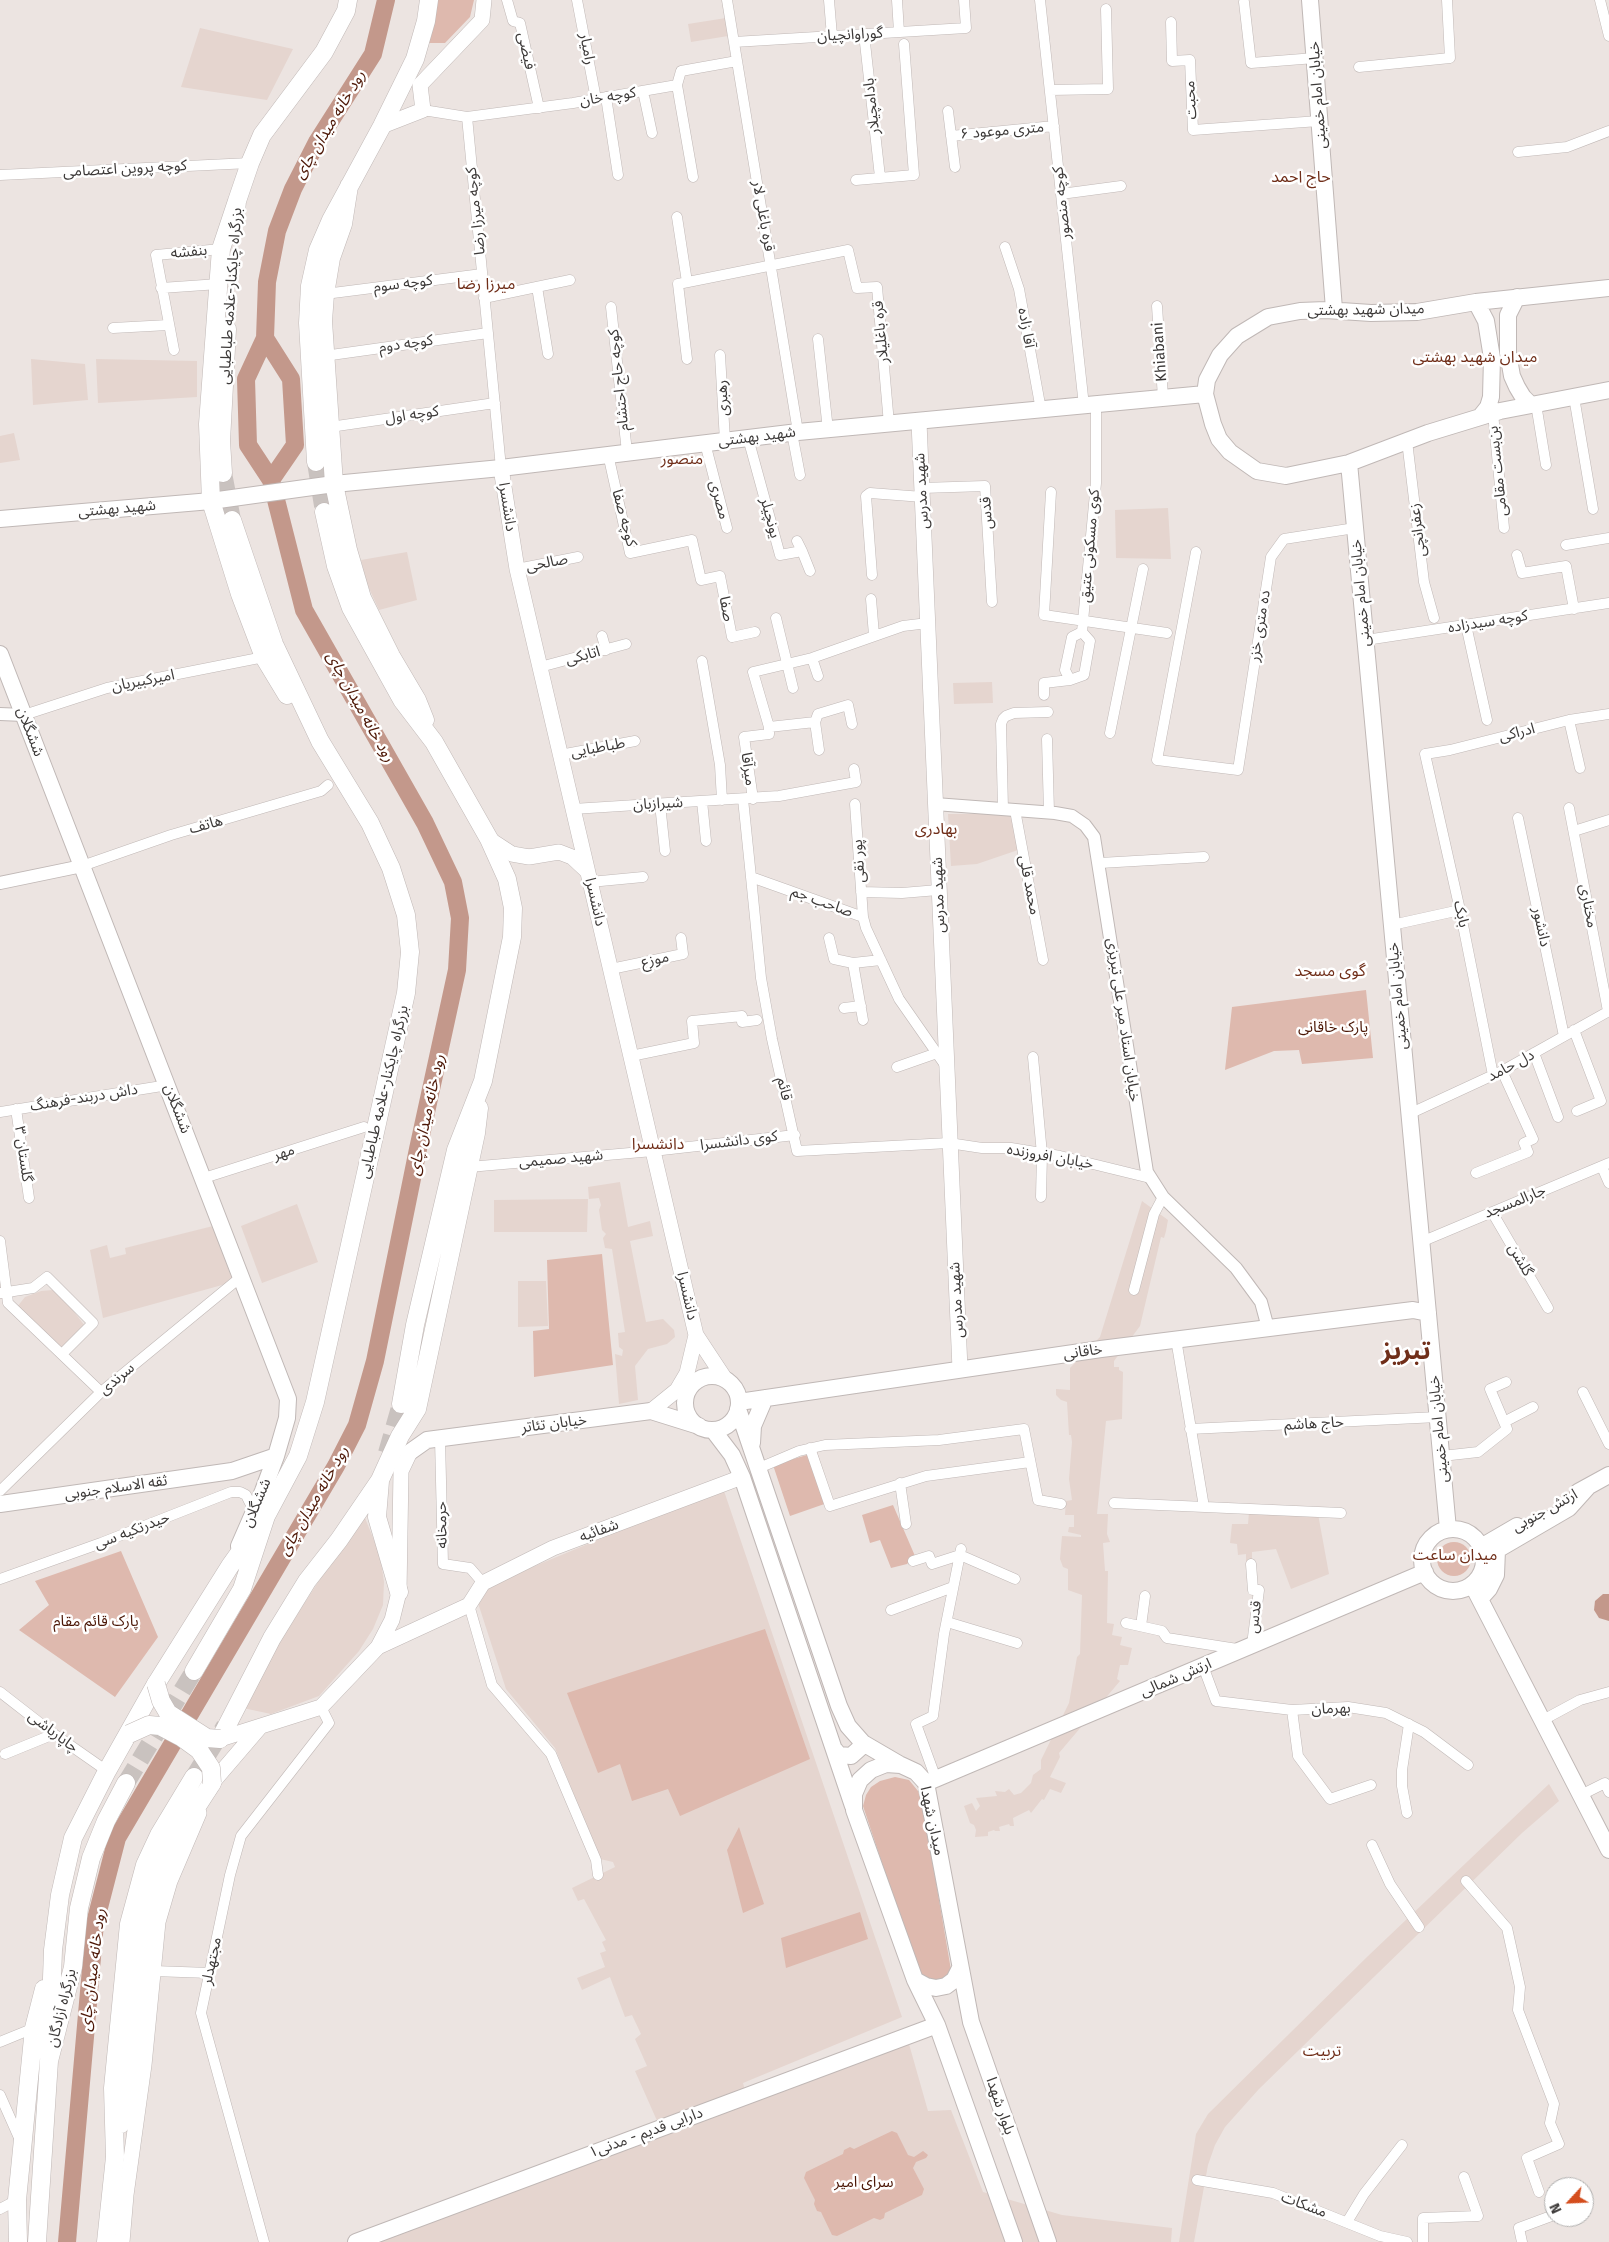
<!DOCTYPE html>
<meta charset="utf-8">
<style>
body{margin:0}
#map{position:relative;width:1609px;height:2242px;overflow:hidden;background:#ece4e1;font-family:"Fira Sans",sans-serif}
canvas{display:block}
.north{position:absolute;left:1544px;top:2177px;width:50px;height:50px;box-sizing:border-box;background:#fff;border:1px solid #b1b0af;border-radius:50%;rotate:245deg;font-size:14px;font-weight:700;line-height:20px;text-align:center;color:#3c3938}
.north::after{content:'';display:block;margin:auto;width:18px;height:22px;background:#d44d1d;clip-path:polygon(50% 0,100% 100%,50% 72%,0 100%)}
</style>
<div id="map">
<canvas width="1609" height="2242"></canvas>
<div class="north">N</div>
</div>
<script>
const ctx = document.querySelector('canvas').getContext('2d');
ctx.lineJoin = 'round';
function paint(path, color) {
  ctx.fillStyle = color;
  ctx.fill(path, 'evenodd');
}
function shape(rows) {
  const path = new Path2D();
  for (const r of rows) {
    if (r.length === 3) {
      path.moveTo(r[0] + r[2], r[1]);
      path.arc(r[0], r[1], r[2], 0, 2 * Math.PI);
      continue;
    }
    path.moveTo(r[0], r[1]);
    for (let i = 2; i < r.length; i += 2) path.lineTo(r[i], r[i + 1]);
  }
  return path;
}
function strokePath(path, color, width, dash) {
  ctx.strokeStyle = color;
  ctx.lineWidth = width;
  ctx.lineCap = dash ? 'butt' : 'round';
  ctx.setLineDash(dash || []);
  ctx.stroke(path);
}
function drawText(font, color, halo, rows, align = 'center') {
  ctx.font = font + ' "Fira Sans","Noto Sans Arabic",sans-serif';
  ctx.lineWidth = 5;
  ctx.setLineDash([]);
  ctx.textBaseline = 'middle';
  ctx.strokeStyle = halo;
  ctx.fillStyle = color;
  for (const [text, x, y, turn = 0] of rows) {
    ctx.save();
    ctx.translate(x, y);
    ctx.rotate((+turn || 0) * Math.PI / 180);
    ctx.textAlign = isNaN(turn) ? turn : align;
    if (halo) ctx.strokeText(text, 0, 0);
    ctx.fillText(text, 0, 0);
    ctx.restore();
  }
}
paint(shape([
 [726,18,728,36,691,42,688,24],
 [200,28,293,49,267,100,181,87],
 [31,359,85,364,88,400,33,405],
 [96,359,197,361,197,397,98,403],
 [14,433,20,460,0,463,0,436],
 [1168,508,1171,559,1116,558,1115,510],
 [407,552,417,600,379,610,367,584,361,560],
 [992,682,993,703,954,704,953,683],
 [948,814,1011,814,1018,850,977,864,951,866],
 [620,1182,628,1227,650,1221,653,1236,630,1241,646,1322,663,1319,674,1330,675,1337,667,1344,648,1349,635,1366,638,1400,619,1404,615,1354,622,1356,623,1350,619,1347,618,1333,625,1332,612,1249,605,1248,603,1238,606,1234,602,1230,599,1210,601,1205,599,1198,589,1199,588,1187],
 [588,1199,587,1232,494,1232,494,1200],
 [1142,1201,1168,1220,1166,1231,1164,1238,1161,1237,1140,1326,1114,1361,1114,1367,1119,1367,1119,1370,1123,1372,1122,1419,1106,1421,1097,1514,1108,1514,1107,1534,1110,1542,1103,1543,1105,1571,1108,1571,1107,1623,1114,1624,1112,1635,1122,1637,1120,1645,1132,1648,1128,1665,1120,1665,1117,1679,1120,1681,1059,1753,1060,1757,1050,1777,1066,1783,1061,1793,1050,1789,1044,1800,1042,1799,1031,1813,1029,1810,1013,1818,1014,1826,1010,1826,1009,1824,999,1827,1000,1831,995,1831,994,1830,988,1832,988,1836,975,1837,976,1830,974,1825,970,1823,964,1806,972,1803,976,1811,980,1806,976,1798,997,1796,995,1791,1005,1792,1009,1789,1014,1795,1021,1793,1031,1783,1033,1775,1041,1769,1041,1760,1069,1703,1077,1657,1080,1654,1082,1595,1068,1590,1068,1569,1063,1567,1060,1559,1062,1536,1081,1537,1081,1535,1068,1532,1069,1527,1074,1527,1074,1515,1065,1515,1066,1501,1072,1500,1069,1479,1072,1442,1071,1435,1069,1435,1067,1402,1061,1400,1056,1395,1056,1389,1070,1390,1070,1368,1100,1337],
 [297,1204,318,1262,262,1283,241,1226],
 [213,1226,233,1282,103,1318,90,1250,107,1245,110,1258,126,1254,125,1248],
 [518,1281,546,1281,548,1326,518,1327],
 [53,1290,65,1300,85,1326,61,1348,17,1307,25,1297,41,1291],
 [723,1488,902,2017,743,2083,748,2102,909,2044,928,2111,951,2110,983,2192,1062,2215,1172,2228,1171,2242,369,2242,662,2132,635,2071,647,2066,635,2039,641,2034,632,2015,625,2017,610,1977,582,1990,577,1978,605,1967,600,1953,606,1951,602,1942,606,1940,584,1899,578,1901,572,1888,615,1867,613,1862,600,1859,555,1748,506,1689,478,1603,489,1585],
 [1249,1512,1318,1514,1329,1574,1291,1589,1276,1549,1252,1552,1252,1562,1246,1562,1246,1554,1238,1555,1237,1544,1230,1543,1232,1524,1248,1524],
 [363,1513,380,1555,384,1582,383,1605,373,1629,359,1651,319,1696,271,1714,243,1708,274,1650],
 [1549,1784,1559,1801,1522,1833,1340,2010,1259,2089,1225,2127,1215,2145,1208,2165,1194,2242,1179,2242,1196,2134,1208,2114,1368,1956]
]), '#e5d5cf');
paint(shape([
 [434,0,474,0,470,17,445,43,429,43],
 [1366,990,1373,1058,1302,1064,1299,1050,1274,1051,1225,1070,1232,1007],
 [602,1254,613,1365,534,1377,533,1331,549,1329,547,1260],
 [817,1452,833,1501,790,1516,773,1465],
 [893,1505,915,1556,907,1564,891,1568,880,1540,870,1543,862,1515],
 [1454,1559,17],
 [121,1551,158,1637,115,1697,19,1630,49,1605,35,1581],
 [765,1629,810,1759,680,1816,668,1789,632,1801,620,1764,598,1773,567,1693],
 [895,1777,909,1780,918,1791,923,1806,951,1970,943,1980,931,1982,920,1977,863,1806,866,1795,871,1787,880,1781],
 [739,1827,764,1904,743,1913,727,1850],
 [860,1912,868,1939,786,1968,781,1938],
 [892,2131,897,2133,908,2155,914,2157,923,2151,928,2155,926,2158,916,2162,913,2168,924,2189,922,2195,885,2213,884,2218,880,2220,874,2218,837,2236,832,2235,821,2212,817,2211,814,2204,815,2200,804,2178,806,2172,843,2154,844,2150,850,2147,854,2149]
]), '#deb9ae');
paint(shape([
 [1603,1594,1609,1594,1609,1621,1599,1618,1594,1610,1595,1601]
]), '#c3988b');
strokePath(shape([
 [265,338,246,379,248,445,271,480],
 [67,2242,95,1923,117,1838,336,1466,357,1425,375,1361,418,1149,457,970,460,918,453,882,425,823,304,610,271,480,295,445,291,379,265,338,267,282,277,231,293,189,317,142,373,54,386,0]
]), '#c3988b', 18);
strokePath(shape([
 [316,462,324,512],
 [223,473,232,520],
 [387,1453,401,1404],
 [194,1777,225,1726],
 [126,1783,194,1671]
]), '#c9c2bf', 18, [18, 9]);
const minor = shape([
 [507,0,513,21,520,23,539,108],
 [577,0,596,99],
 [727,0,798,432],
 [829,0,832,36],
 [897,0,899,32],
 [1040,0,1084,406],
 [1600,0,1609,36],
 [1244,2,1251,63,1315,58],
 [1171,22,1172,61,1190,60,1193,130,1319,121],
 [864,34,880,177],
 [734,42,966,28,964,0],
 [1359,67,1450,58,1447,0],
 [677,85,693,177],
 [1050,90,1108,89,1106,9],
 [643,91,652,133],
 [606,97,618,175],
 [423,110,467,117,573,103,677,85,681,71,737,61],
 [948,111,955,167],
 [467,117,501,468],
 [951,136,1054,126],
 [1518,152,1567,147,1609,131],
 [0,175,250,163],
 [856,180,914,175,904,44],
 [1061,194,1121,186],
 [677,217,687,282],
 [1005,247,1019,289,1041,410],
 [537,287,548,354],
 [161,288,219,284],
 [325,294,482,274],
 [484,298,570,280],
 [1157,306,1163,398],
 [611,307,627,452],
 [113,328,168,325],
 [818,339,828,430],
 [174,350,156,255,221,249],
 [720,355,725,441],
 [324,356,488,333],
 [687,359,678,284,848,250,857,288,877,287,889,424],
 [1574,397,1593,509],
 [1536,404,1546,465],
 [1493,413,1504,528],
 [330,427,495,403],
 [792,433,800,475],
 [748,438,780,555,802,551,810,571],
 [1407,441,1424,582,1434,618],
 [705,443,727,528],
 [608,454,630,553,692,540,701,580,720,576,732,637,755,632],
 [922,488,985,486,992,602],
 [1051,492,1044,615,1167,633],
 [797,541,802,551],
 [1566,545,1609,538],
 [1196,552,1157,760,1238,770,1271,557,1284,539,1355,528],
 [1517,555,1522,573,1566,566,1574,609],
 [517,569,578,557],
 [872,575,866,496,870,493,923,497],
 [871,599,874,635],
 [776,618,793,688],
 [1466,625,1487,720],
 [602,636,606,650],
 [1366,640,1609,603],
 [812,658,818,676],
 [702,661,720,765,722,800],
 [540,667,626,644],
 [1070,680,1065,670,1072,637,1082,632,1083,621,1096,483,1096,405],
 [1044,695,1044,683,1070,680,1084,675,1090,641,1082,632],
 [24,715,107,688,264,657],
 [1569,720,1580,768],
 [815,722,819,750],
 [769,727,753,672,812,658,903,626,928,623],
 [1110,733,1143,569],
 [1047,739,1049,812],
 [560,755,635,741],
 [743,799,751,877,863,917,866,928,899,999,945,1065],
 [753,799,744,737,769,734,769,727,815,722,818,714,848,705,852,724],
 [702,801,706,841],
 [660,804,665,851],
 [855,804,863,917],
 [1569,808,1608,1011],
 [573,809,779,796,856,782,854,769],
 [1003,809,1001,724,1003,719,1006,716,1014,713,1048,712],
 [1015,810,1043,960],
 [1518,818,1564,1036],
 [1574,831,1609,820],
 [1100,863,1204,857],
 [82,866,171,835,321,791,328,785],
 [751,877,761,978,772,1039,797,1151,949,1143,982,1148,1011,1148,1060,1156,1150,1178],
 [590,882,643,877],
 [861,892,902,893,938,890],
 [1392,925,1460,910],
 [829,938,834,959,853,963,881,960],
 [853,963,863,1020],
 [611,969,683,954,681,938],
 [844,1008,861,1006],
 [1574,1030,1601,1101,1577,1111],
 [1534,1053,1558,1117],
 [631,1056,694,1043,692,1021,742,1016,742,1022,757,1020],
 [1033,1057,1042,1154,1041,1197],
 [897,1067,937,1053],
 [1493,1075,1460,910,1425,754,1450,750,1569,720,1609,714],
 [16,1109,29,1198],
 [0,1112,168,1085],
 [1409,1114,1502,1071,1609,1011],
 [469,1167,653,1151,795,1135],
 [1602,1167,1609,1183],
 [1476,1173,1528,1152,1524,1143,1533,1139,1502,1071],
 [204,1178,364,1127],
 [1492,1212,1548,1308],
 [0,1241,8,1303,101,1392],
 [1421,1242,1609,1163],
 [1134,1290,1154,1214,1163,1197],
 [1,1293,33,1288,47,1277,93,1323,62,1354],
 [1176,1339,1204,1507],
 [1583,1392,1609,1444],
 [1504,1422,1533,1407],
 [1190,1429,1438,1417],
 [440,1439,443,1564,470,1568,483,1583],
 [810,1448,830,1506,926,1476,1030,1462],
 [1442,1456,1478,1452,1507,1429,1490,1389,1506,1382],
 [759,1468,799,1451,825,1445,939,1440,1024,1429,1038,1500,1061,1504],
 [900,1483,906,1524],
 [0,1491,101,1392,242,1276],
 [1114,1503,1341,1513],
 [913,1561,929,1556,932,1564,960,1555,1015,1579],
 [1251,1564,1253,1590,1259,1590,1252,1645],
 [0,1579,101,1543,231,1492,240,1492,246,1495,254,1511],
 [469,1605,492,1685,551,1754,596,1860,598,1875],
 [891,1610,953,1587],
 [947,1622,1017,1643],
 [1126,1623,1162,1631,1167,1638,1237,1649],
 [1141,1626,1145,1596],
 [1203,1666,1216,1701,1292,1710,1348,1707,1386,1713,1424,1732,1468,1765],
 [0,1692,54,1734,107,1771],
 [1292,1710,1298,1756,1330,1799,1371,1785],
 [1543,1720,1580,1700,1609,1692],
 [5,1754,54,1734],
 [936,1779,916,1724,933,1716,944,1634,961,1549],
 [1581,1795,1605,1783,1609,1792],
 [1407,1813,1402,1786,1402,1770,1409,1724],
 [1372,1845,1390,1884,1419,1927],
 [1466,1881,1507,1928,1520,1987,1518,2010,1554,2104,1550,2123,1559,2144,1527,2158,1539,2192],
 [153,1971,210,1973],
 [0,2042,34,2028],
 [0,2095,20,2140],
 [1197,2180,1273,2193,1380,2236,1407,2242],
 [0,2209,17,2200],
 [1347,2222,1364,2194,1402,2145],
 [264,2242,201,2013,230,1875,241,1836,329,1723,321,1707],
 [1423,2242,1423,2218,1478,2216,1464,2177],
 [1522,2242,1519,2228,1554,2215]
]);
const tertiary = shape([
 [0,714,24,715],
 [935,804,1055,813,1072,816,1085,825,1094,837,1147,1172,1163,1197,1236,1268,1261,1302,1268,1328],
 [0,883,82,866]
]);
const secondary = shape([
 [382,126,423,110,420,85,482,20,484,0],
 [919,422,960,1369],
 [501,468,517,569,696,1335,725,1379],
 [489,839,512,854,529,857,559,852,572,857,587,871],
 [651,1411,677,1390,687,1373,696,1335],
 [378,1647,469,1605,483,1583,553,1548,742,1477],
 [220,1739,321,1707,378,1647,392,1620,399,1592,401,1471,410,1452],
 [209,1790,212,1783,260,1727],
 [122,2242,126,2195,144,2065,158,1922,170,1881,199,1813]
]);
const primary = shape([
 [1310,0,1334,309],
 [1609,288,1476,302,1417,312,1371,313,1326,310,1300,311,1268,317,1237,336,1220,355,1207,380,1205,394,1213,424,1219,439,1230,452,1257,471,1286,476,1349,463,1428,433,1500,411,1609,390],
 [1517,297,1508,315,1508,353,1512,376,1517,387,1523,397,1531,405],
 [1476,302,1486,321,1492,358,1491,397,1488,407,1480,417],
 [1349,463,1448,1529],
 [0,519,211,501,334,484,501,468,798,432,1205,394],
 [0,654,288,1399,287,1418,276,1456,263,1491,239,1546],
 [712,1403,27],
 [739,1402,1101,1349,1413,1310,1428,1313],
 [738,1409,839,1706,848,1726,863,1743,899,1764],
 [713,1430,732,1455,742,1477,853,1806],
 [752,1443,753,1426,765,1398],
 [410,1452,427,1440,651,1411,699,1426],
 [1578,1492,1609,1475],
 [0,1504,232,1471,276,1456],
 [1453,1560,31],
 [1481,1547,1517,1526],
 [1472,1584,1609,1850],
 [1480,1599,1489,1589,1496,1575,1497,1550,1569,1508,1587,1488],
 [835,1750,839,1755,851,1756,860,1748,861,1742],
 [926,1783,1425,1572],
 [915,1980,926,1986,936,1988,946,1986,954,1980,960,1968],
 [356,2242,937,2025],
 [1014,2242,937,2025,915,1980,854,1810,854,1794,860,1780,871,1770,886,1764,901,1765,916,1772,926,1783,971,2022,1048,2242]
]);
const trunk = shape([
 [349,186,343,224,331,258,325,294,323,321,334,484,348,550,362,598,391,656,417,700,425,720],
 [237,201,221,249,208,424,211,501,240,594,264,657,287,695],
 [236,211,237,201,250,163,262,135,324,52,346,11,348,0],
 [316,462,308,323,310,286,318,250,331,220,382,126,415,59,426,21,429,0],
 [223,473,221,441,227,329],
 [324,512,336,566,351,608,402,700,434,742,489,839,507,879,513,908,512,937,483,1081,456,1150,415,1325,401,1404],
 [380,1481,377,1517,399,1592],
 [194,1671,242,1589,266,1516,298,1456,315,1402,406,993,410,952,406,915,391,868,370,823,320,741,274,644,232,520],
 [220,1739,272,1638,307,1581,339,1540,380,1480,400,1436,417,1409,476,1133,479,1108],
 [49,2061,53,1950,60,1895,73,1838,107,1771,156,1684,230,1566,255,1531],
 [121,2124,128,2094,144,1926,150,1899,159,1873,179,1834,212,1783],
 [18,2242,17,2200,34,2028,44,1989],
 [37,2242,49,2061,73,1967,79,1908,91,1858,106,1821,126,1783],
 [106,2242,115,2157,113,2088,129,1924,145,1865,159,1835,194,1777]
]);
strokePath(minor, '#c0b8b6', 11);
strokePath(tertiary, '#c0b8b6', 14);
strokePath(secondary, '#c0b8b6', 16);
strokePath(primary, '#c0b8b6', 18);
strokePath(trunk, '#c0b8b6', 19);
strokePath(minor, '#fff', 10);
strokePath(tertiary, '#fff', 12);
strokePath(secondary, '#fff', 15);
strokePath(primary, '#fff', 16);
strokePath(trunk, '#fff', 18);
const trunkBridge = shape([
 [156,1684,161,1701,168,1713,207,1738,220,1739],
 [129,1734,149,1725,160,1726,181,1737,199,1750,211,1768,212,1783]
]);
strokePath(trunkBridge, '#c0b8b6', 19, []);
strokePath(trunkBridge, '#fff', 18);
drawText('15px', '#3c3938', '#fff', [
 ["گوراوانچیان",850,35,-3],
 ["رامیار",587,49,80],
 ["فیضی",526,51,78],
 ["خیابان امام خمینی",1318,95,-94],
 ["کوچه خان",608,97,-9],
 ["محبت",1191,100,-93],
 ["بادامچیلار",872,106,-96],
 ["۶ متری موعود",1002,131,-5],
 ["کوچه پروین اعتصامی",125,169,-3],
 ["کوچه منصور",1062,203,-96],
 ["کوچه میرزا رضا",476,211,-96],
 ["قره باغلی لار",763,216,80],
 ["بنفشه",189,252,-5],
 ["کوچه سوم",403,284,-7],
 ["بزرگراه چایکنار-علامه طباطبایی",231,296,-86],
 ["میدان شهید بهشتی",1366,310,-1],
 ["آقا زاده",1026,328,80],
 ["قره باغلیلار",881,332,-95],
 ["کوچه دوم",406,344,-8],
 ["Khiabani",1160,352,-94],
 ["کوچه حاج احتشام",619,380,-96],
 ["رهبری",723,398,-93],
 ["کوچه اول",412,415,-8],
 ["شهید بهشتى",757,437,-7],
 ["بن‌بست مقامی",1498,471,-96],
 ["شهید مدرس",922,491,-93],
 ["مصری",719,500,75],
 ["دانشسرا",507,507,81],
 ["شهید بهشتى",117,509,-5],
 ["قدس",987,513,-94],
 ["کوچه صفا",624,518,75],
 ["یونچیلر",770,518,75],
 ["زعفرانچی",1418,530,-97],
 ["کوی مسکونی عتیق",1090,546,-85],
 ["صالحی",547,563,-11],
 ["خیابان امام خمینی",1361,593,-95],
 ["صفا",726,609,79],
 ["کوچه سیدزاده",1488,622,-9],
 ["ده متری خزر",1260,626,-81],
 ["اتابکی",583,656,-15],
 ["امیرکبیریان",143,681,-11],
 ["ششگلان",30,732,69],
 ["ادراکی",1517,733,-14],
 ["طباطبایی",598,748,-10],
 ["میرآقا",748,769,82],
 ["شیرازبان",658,804,-3],
 ["هاتف",206,825,-15],
 ["پور نقی",859,861,-94],
 ["محمد قلی",1029,885,79],
 ["شهید مدرس",939,895,-92],
 ["دانشسرا",595,902,77],
 ["صاحب جم",822,902,20],
 ["مختاری",1588,906,79],
 ["بابک",1461,914,78],
 ["دانشور",1541,927,78],
 ["موزع",655,960,-12],
 ["خیابان امام خمینی",1398,996,-95],
 ["خیابان استاد میر علی تبریزی",1123,1020,82],
 ["دل حامد",1511,1066,-28],
 ["قائم",784,1089,77],
 ["بزرگراه چایکنار-علامه طباطبایی",384,1092,-77],
 ["داش دربند-فرهنگ",84,1098,-9],
 ["ششگلان",177,1109,69],
 ["کوی دانشسرا",739,1141,-7],
 ["مهر",284,1153,-18],
 ["گلستان ۳",23,1154,82],
 ["خیابان افروزنده",1050,1157,10],
 ["شهید صمیمی",561,1159,-5],
 ["جارالمسجد",1515,1202,-22],
 ["گلشن",1520,1260,60],
 ["دانشسرا",687,1296,77],
 ["شهید مدرس",957,1300,-93],
 ["خاقانی",1083,1352,-8],
 ["سرندی",117,1379,-40],
 ["خیابان تئاتر",554,1424,-7],
 ["حاج هاشم",1314,1424,-3],
 ["خیابان امام خمینی",1439,1429,-95],
 ["ثقه الاسلام جنوبی",116,1488,-8],
 ["ششگلان",257,1503,-67],
 ["ارتش جنوبی",1545,1511,-29],
 ["حرمخانه",442,1525,-91],
 ["حیدرتکیه سی",132,1531,-21],
 ["شفائیه",599,1531,-20],
 ["قدس",1255,1617,-83],
 ["ارتش شمالی",1176,1678,-23],
 ["بهرمان",1331,1709,-2],
 ["چاپارباشی",53,1732,37],
 ["میدان شهدا",932,1821,78],
 ["مجتهدلر",212,1961,-78],
 ["بزرگراه آزادگان",62,2008,-76],
 ["بلوار شهدا",1000,2106,71],
 ["دارایی قدیم - مدنی۱",646,2133,-20],
 ["مشکات",1304,2205,21]
]);
drawText('15px', '#4a1504', '#fff', [
 ["پارک خاقانی",1333,1028],
 ["پارک قائم مقام",96,1622],
 ["سرای امیر",864,2183]
]);
drawText('italic 16px', '#4d1706', '#fff', [
 ["رود خانه میدان چای",330,125,-59],
 ["رود خانه میدان چای",360,707,61],
 ["رود خانه میدان چای",427,1115,-78],
 ["رود خانه میدان چای",314,1501,-60],
 ["رود خانه میدان چای",93,1970,-83]
]);
drawText('16px', '#702e19', '#fff', [
 ["حاج احمد",1301,178],
 ["میرزا رضا",486,285],
 ["میدان شهید بهشتی",1475,358],
 ["منصور",682,460],
 ["بهادری",936,830],
 ["گوی مسجد",1330,972],
 ["دانشسرا",658,1145],
 ["میدان ساعت",1455,1556],
 ["تربیت",1322,2052]
]);
drawText('bold 25px', '#702e19', '#fff', [
 ["تبریز",1406,1352]
]);
</script>
